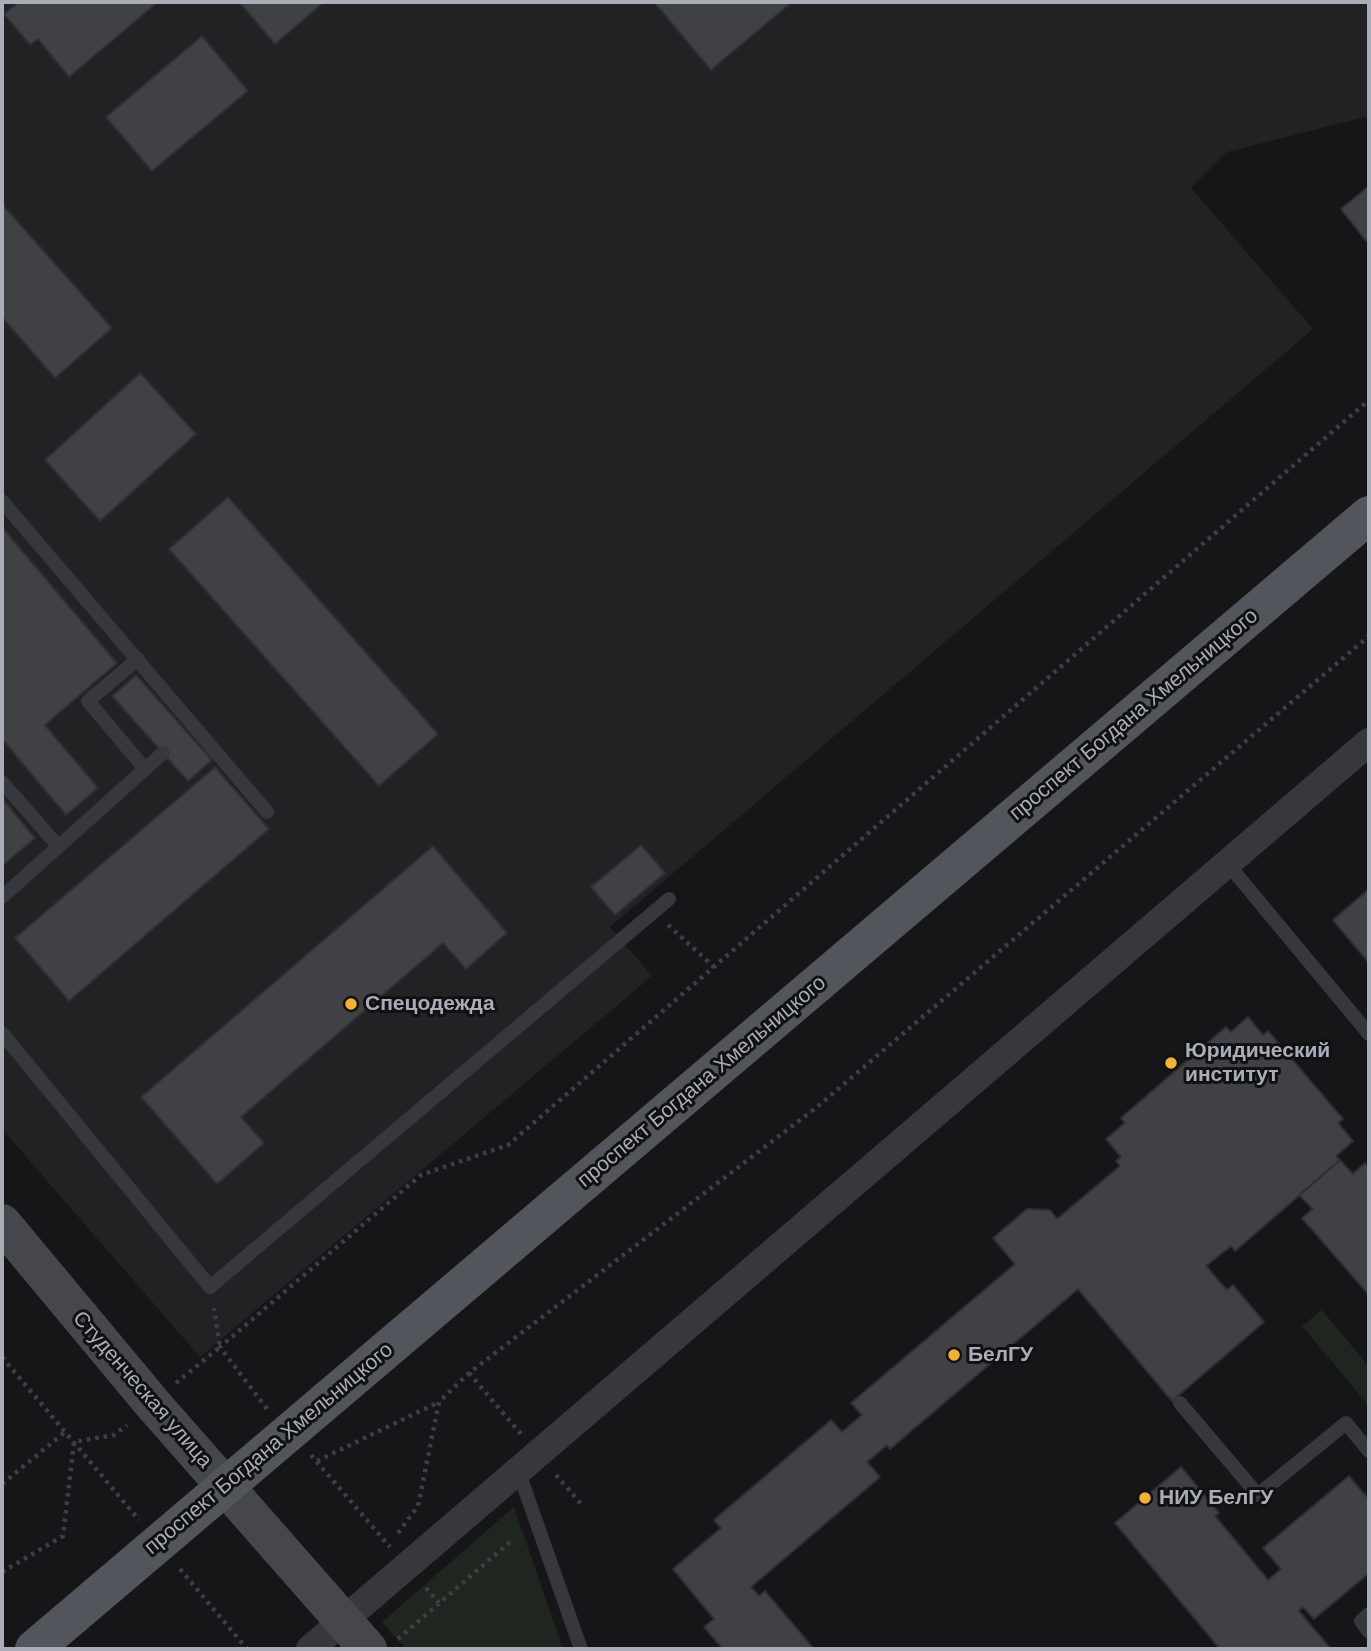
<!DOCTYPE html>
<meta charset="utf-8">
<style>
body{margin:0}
#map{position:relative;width:1371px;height:1651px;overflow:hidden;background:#161618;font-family:Helvetica,sans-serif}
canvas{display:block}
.frame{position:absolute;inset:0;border:4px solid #a8adb8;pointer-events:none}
</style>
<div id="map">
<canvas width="1371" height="1651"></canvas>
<div class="frame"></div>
</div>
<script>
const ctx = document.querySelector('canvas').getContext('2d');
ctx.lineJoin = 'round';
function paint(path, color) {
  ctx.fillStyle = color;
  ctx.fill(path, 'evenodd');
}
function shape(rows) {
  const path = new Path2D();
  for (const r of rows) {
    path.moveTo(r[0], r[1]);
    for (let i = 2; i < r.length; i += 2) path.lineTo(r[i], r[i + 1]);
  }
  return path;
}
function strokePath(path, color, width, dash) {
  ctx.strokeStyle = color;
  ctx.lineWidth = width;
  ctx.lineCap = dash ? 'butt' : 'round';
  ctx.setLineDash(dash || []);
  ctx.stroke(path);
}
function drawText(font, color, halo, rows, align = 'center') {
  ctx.font = font + ' Helvetica,sans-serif';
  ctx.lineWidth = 6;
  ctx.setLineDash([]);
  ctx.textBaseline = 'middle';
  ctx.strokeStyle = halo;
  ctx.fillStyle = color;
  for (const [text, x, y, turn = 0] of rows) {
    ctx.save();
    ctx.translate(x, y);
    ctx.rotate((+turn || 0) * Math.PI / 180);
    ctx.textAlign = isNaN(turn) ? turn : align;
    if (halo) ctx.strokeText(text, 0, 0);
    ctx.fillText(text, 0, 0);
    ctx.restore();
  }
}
paint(shape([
 [2,2,1369,2,1369,116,1227,152,1191,188,1313,329,610,927,652,976,200,1357,2,1129]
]), '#222225');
paint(shape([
 [1322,1310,1369,1367,1369,1406,1302,1326],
 [514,1507,563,1649,406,1649,382,1622]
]), '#1e261f');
const building = shape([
 [19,2,158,2,69,77,38,39,30,45,4,14,19,2],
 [239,2,324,2,275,44,239,2],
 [654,2,792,2,711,70,654,2],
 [202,36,248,91,152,171,106,117,202,36],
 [1369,186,1369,239,1366,241,1341,209,1369,186],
 [2,204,112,328,55,378,2,317,2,204],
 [140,373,196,434,100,521,45,460,140,373],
 [228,497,438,734,379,786,169,549,228,497],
 [2,527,117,663,45,725,98,788,66,815,2,739,2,527],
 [136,675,212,760,188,781,112,696,136,675],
 [215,767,269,829,69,1001,15,938,215,767],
 [2,798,35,838,2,866,2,798],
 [641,845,665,873,615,915,591,887,641,845],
 [433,846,507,933,466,969,443,943,241,1117,264,1143,217,1184,141,1097,433,846],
 [1369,889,1369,963,1333,920,1369,889],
 [1248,1017,1263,1035,1268,1031,1343,1119,1338,1123,1353,1141,1336,1156,1340,1160,1235,1251,1231,1246,1206,1266,1227,1290,1233,1285,1264,1322,1172,1401,1078,1289,890,1449,887,1445,867,1462,880,1477,751,1587,759,1596,765,1591,814,1649,723,1649,704,1627,714,1619,673,1569,721,1528,714,1520,831,1420,842,1432,862,1415,851,1403,1015,1264,993,1238,1027,1209,1050,1210,1057,1219,1120,1166,1116,1161,1121,1157,1106,1139,1125,1123,1121,1118,1226,1027,1231,1032,1248,1017],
 [1340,1160,1353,1174,1365,1163,1369,1168,1369,1295,1302,1218,1313,1209,1299,1195,1340,1160],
 [1181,1467,1219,1513,1215,1516,1268,1580,1281,1569,1263,1548,1349,1476,1369,1500,1369,1573,1314,1619,1303,1607,1299,1611,1331,1649,1220,1649,1115,1523,1181,1467]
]);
paint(building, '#404145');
strokePath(building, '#303034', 2);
strokePath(shape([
 [668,925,714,967],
 [2,1357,139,1520],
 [469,1373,521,1434],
 [176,1383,220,1347,214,1308],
 [267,1409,220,1347,421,1175,508,1145,1369,400],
 [311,1455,390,1547],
 [317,1461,439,1402],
 [556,1475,583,1506],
 [2,1484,65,1432],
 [398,1533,418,1506,439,1402,469,1373,817,1107,1369,636],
 [180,1569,247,1649],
 [2,1572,63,1536,74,1442,114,1435,127,1425],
 [426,1588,439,1603],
 [398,1639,511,1541]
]), '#3d3f44', 4.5, [3.5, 5]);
strokePath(shape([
 [2,501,267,812],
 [138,659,88,701,145,769],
 [2,782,58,846],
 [1227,863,1369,1034],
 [2,897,163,753],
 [2,1033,210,1287,669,899],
 [1180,1403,1258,1495,1346,1423,1369,1451],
 [518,1470,581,1649],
 [1369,1614,1361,1621,1369,1632]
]), '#37383d', 14);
strokePath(shape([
 [310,1649,1369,742]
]), '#37383d', 28);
strokePath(shape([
 [2,1223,152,1403,368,1649]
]), '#45474d', 38);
strokePath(shape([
 [34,1649,1369,515]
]), '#53555c', 38);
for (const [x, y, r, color] of [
 [351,1004,7,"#f4b132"],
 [1171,1063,7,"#f4b132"],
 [954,1355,7,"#f4b132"],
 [1145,1498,7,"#f4b132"]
]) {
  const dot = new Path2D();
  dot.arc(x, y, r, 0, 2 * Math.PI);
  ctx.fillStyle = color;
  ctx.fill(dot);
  strokePath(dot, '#111113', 2.5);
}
drawText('21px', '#a8adb8', '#111113', [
 ["проспект Богдана Хмельницкого",1134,715,-40],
 ["проспект Богдана Хмельницкого",702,1082,-40],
 ["Студенческая улица",142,1390,49],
 ["проспект Богдана Хмельницкого",269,1449,-40]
]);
drawText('bold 21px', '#a8adb8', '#111113', [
 ["Спецодежда",365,1004],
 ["Юридический",1185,1051],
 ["институт",1185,1075],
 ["БелГУ",968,1355],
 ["НИУ БелГУ",1159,1498]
], 'left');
</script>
